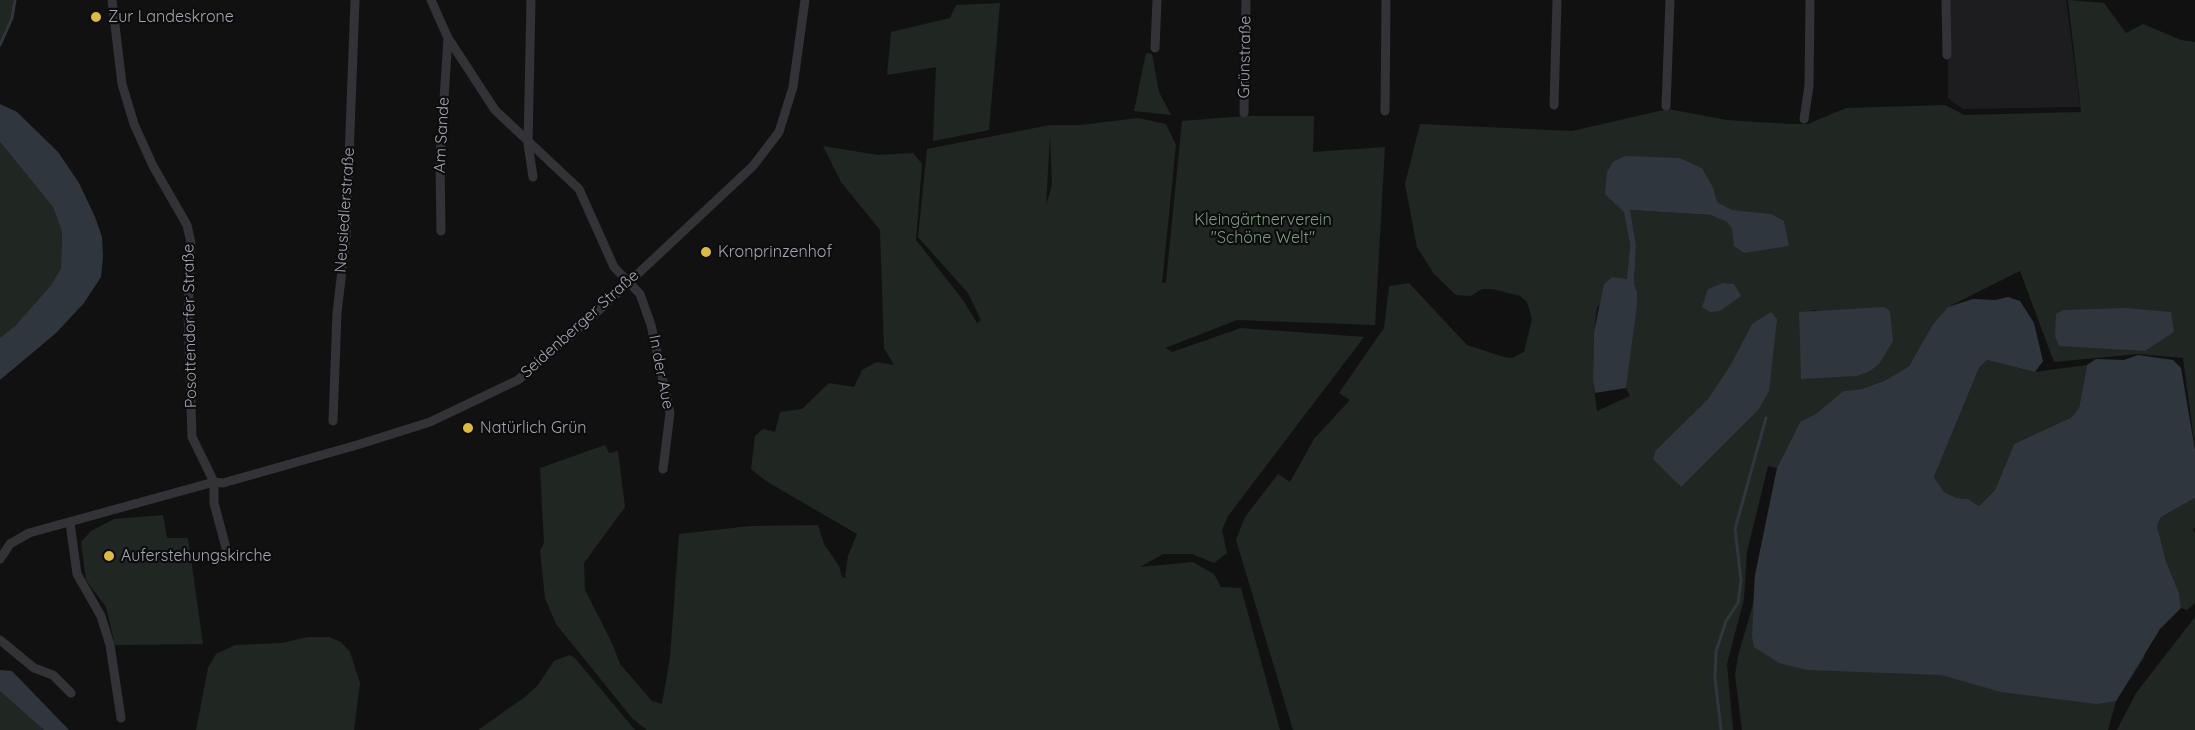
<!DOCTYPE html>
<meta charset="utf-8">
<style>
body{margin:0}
canvas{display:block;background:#111112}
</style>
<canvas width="2195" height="730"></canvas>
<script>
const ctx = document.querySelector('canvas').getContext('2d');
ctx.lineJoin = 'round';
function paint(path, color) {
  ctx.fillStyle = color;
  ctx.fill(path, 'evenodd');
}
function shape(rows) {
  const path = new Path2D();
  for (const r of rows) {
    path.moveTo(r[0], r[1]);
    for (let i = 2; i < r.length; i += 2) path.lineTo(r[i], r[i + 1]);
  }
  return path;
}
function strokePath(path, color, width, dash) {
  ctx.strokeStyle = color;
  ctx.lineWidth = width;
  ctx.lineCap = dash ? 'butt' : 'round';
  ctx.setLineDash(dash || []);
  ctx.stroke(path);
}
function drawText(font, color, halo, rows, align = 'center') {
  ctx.font = font + ' Quicksand,sans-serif';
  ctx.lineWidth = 4.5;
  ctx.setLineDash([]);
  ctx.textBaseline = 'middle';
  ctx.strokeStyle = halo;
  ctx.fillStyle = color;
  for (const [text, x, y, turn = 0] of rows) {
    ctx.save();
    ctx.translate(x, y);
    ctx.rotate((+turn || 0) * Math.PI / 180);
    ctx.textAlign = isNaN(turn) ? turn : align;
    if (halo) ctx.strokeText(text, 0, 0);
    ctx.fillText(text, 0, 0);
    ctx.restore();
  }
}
paint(shape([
 [1948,0,2066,0,2080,107,1963,109,1948,98]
]), '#1d1d1f');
paint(shape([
 [0,0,14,0,11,18,0,41],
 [2068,0,2104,3,2126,33,2143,24,2181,40,2195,42,2195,447,2183,358,2138,354,2054,362,2020,271,1948,307,1933,324,1909,366,1886,380,1862,389,1843,391,1817,413,1800,422,1777,468,1768,466,1747,552,1744,599,1727,664,1733,730,1293,730,1236,540,1245,517,1278,474,1290,482,1314,439,1350,400,1339,393,1384,328,1389,286,1409,283,1467,345,1504,357,1512,358,1524,352,1532,319,1527,302,1520,296,1493,289,1482,289,1471,296,1456,295,1434,274,1417,247,1405,184,1420,124,1572,131,1668,109,1727,120,1789,124,1808,124,1846,108,1945,105,1964,115,2081,112],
 [1680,158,1702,168,1713,187,1710,215,1629,210],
 [1626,221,1632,222,1636,244,1634,284,1637,292,1626,388,1630,396,1597,411,1593,381,1594,332,1597,307,1627,280,1630,245],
 [1810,310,1823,311,1893,341],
 [1752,324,1680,487,1656,450,1708,399,1730,367],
 [1000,3,989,130,933,141,936,67,887,75,891,32,950,18,956,5],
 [1146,53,1152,54,1159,92,1171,115,1134,111],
 [1245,116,1314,116,1313,152,1385,147,1375,325,1237,320,1165,348,1172,352,1241,328,1364,337,1228,516,1222,530,1227,553,1214,563,1192,554,1163,554,1140,567,1193,562,1214,574,1221,587,1241,588,1280,730,647,730,632,718,556,624,545,598,540,551,544,543,540,468,605,445,609,453,618,451,625,507,584,563,585,590,612,643,620,664,652,701,662,704,670,658,679,534,750,526,818,525,824,544,839,566,842,577,845,578,848,556,857,534,766,481,751,469,755,436,763,429,775,432,780,412,802,409,829,383,854,387,862,370,877,362,894,365,884,348,880,230,841,182,823,146,878,155,913,153,922,164,916,240,963,300,977,323,981,320,968,293,918,237,927,149,1050,125,1081,125,1138,118,1166,124,1176,145,1162,283,1166,282,1182,121],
 [1050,136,1052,185,1046,206],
 [0,142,53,207,62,232,61,268,51,285,16,325,0,338],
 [1987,360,2035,372,2087,365,2079,408,2072,417,2014,444,1995,490,1979,506,1968,499,1957,498,1944,492,1934,477,1979,368],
 [2195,498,2195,528,2193,529,2195,534,2195,603,2187,610,2181,608,2179,593,2166,561,2157,526,2161,517],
 [163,515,167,538,188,538,203,644,115,645,106,607,86,580,81,542,91,531,114,519],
 [1755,575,2145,656,2116,701,2108,730,1742,730,1735,675,1738,656,1753,604],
 [2195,617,2195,730,2117,730,2136,693],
 [308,637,329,637,341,642,350,652,360,683,354,730,196,730,208,668,216,654,235,645,282,643],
 [569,655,574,657,635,730,478,730,525,697,538,685,554,661],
 [0,691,40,725,44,730,0,730]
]), '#202621');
paint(shape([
 [0,104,17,112,58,152,79,183,95,217,102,237,103,257,101,277,84,303,56,333,0,380,0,338,16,325,51,285,61,268,62,232,53,207,0,142],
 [1625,156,1680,158,1702,168,1713,187,1717,202,1732,210,1771,214,1784,221,1789,246,1744,253,1734,246,1732,229,1727,222,1711,215,1630,210,1636,245,1634,284,1637,292,1637,305,1626,388,1595,393,1593,381,1594,332,1604,284,1612,277,1627,279,1630,245,1624,212,1605,194,1607,172,1613,162],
 [1723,283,1734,284,1741,296,1720,311,1710,312,1702,307,1708,289],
 [2008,297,2020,301,2034,323,2043,361,2035,372,1987,360,1979,368,1934,477,1944,492,1957,498,1968,499,1979,506,1995,490,2014,444,2072,417,2079,408,2087,365,2096,359,2124,360,2138,355,2173,360,2181,368,2195,450,2195,498,2161,517,2157,526,2166,561,2179,593,2181,608,2160,629,2116,701,2097,704,2001,692,1941,675,1807,670,1779,663,1754,647,1752,636,1755,575,1777,468,1800,422,1817,413,1843,391,1862,389,1886,380,1909,366,1933,324,1948,307,1973,299,1995,300],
 [1884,307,1890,311,1893,341,1879,364,1870,371,1857,376,1801,379,1799,312],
 [2126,308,2171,312,2174,332,2145,351,2059,346,2055,336,2056,314,2063,310],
 [1771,312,1777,319,1769,391,1759,409,1681,487,1653,459,1656,450,1708,399,1730,366,1752,324],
 [0,670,12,671,69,730,44,730,0,691]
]), '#30363d');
strokePath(shape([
 [0,45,12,18,15,0],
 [1721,730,1715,678,1716,652,1726,621,1738,603,1741,580,1735,529,1766,418]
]), '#30363d', 3);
strokePath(shape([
 [112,0,122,84,134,124,153,166,187,225,191,243,188,314,192,437,214,482],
 [431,0,448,38,495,110,579,189,614,267,640,294,651,325,670,413,663,469],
 [531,0,528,144,533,177],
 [1946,0,1947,55],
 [1155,48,1157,0],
 [1554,105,1557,0],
 [1666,106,1670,0],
 [1385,111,1386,0],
 [1244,113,1246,0],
 [1804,119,1809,86,1810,0],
 [441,231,440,160,448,38],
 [333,421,337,313,346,236,355,0],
 [214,482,214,503,226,548],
 [70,523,77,574,101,616,110,645,121,718],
 [0,559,10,544,29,533,214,482,223,483,357,445,430,422,518,380,596,313,753,166,779,132,793,87,805,0],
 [0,640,34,668,53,675,71,693]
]), '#323237', 9);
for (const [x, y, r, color] of [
 [96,17,6,"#deba3d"],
 [706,252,6,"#deba3d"],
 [468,428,6,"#deba3d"],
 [109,556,6,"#deba3d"]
]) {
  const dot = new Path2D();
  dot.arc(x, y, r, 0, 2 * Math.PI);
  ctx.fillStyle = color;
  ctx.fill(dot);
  strokePath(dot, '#0c0c0d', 2);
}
drawText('16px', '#a3a6b1', '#0c0c0d', [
 ["Zur Landeskrone",108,17],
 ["Kronprinzenhof",718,252],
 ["Natürlich Grün",480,428],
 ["Auferstehungskirche",121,556]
], 'left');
drawText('16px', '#a3a6b1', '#0c0c0d', [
 ["Grünstraße",1245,57,-89],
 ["Am Sande",442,135,-87],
 ["Neusiedlerstraße",345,210,-86],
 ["Seidenberger Straße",580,324,-42],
 ["Posottendorfer Straße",190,326,-91],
 ["In der Aue",661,372,79]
]);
drawText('16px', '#7c9b81', '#0c0c0d', [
 ["Kleingärtnerverein",1263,220],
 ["\"Schöne Welt\"",1263,238]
]);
</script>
